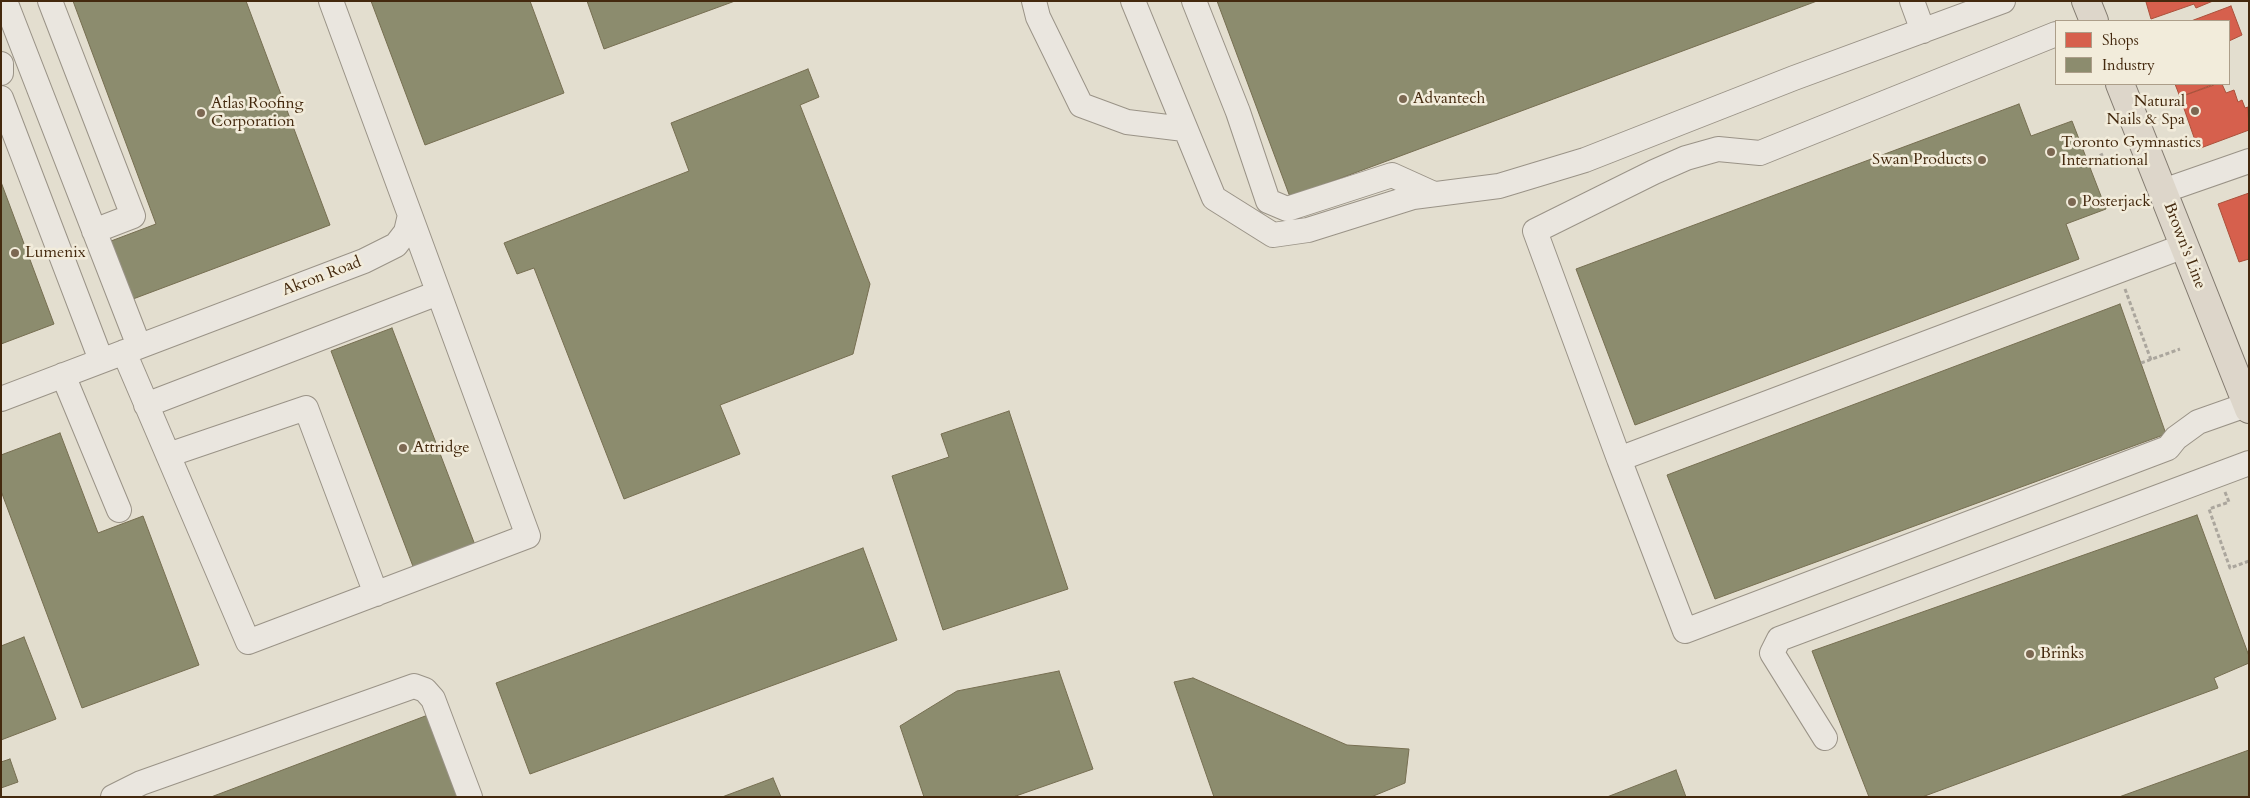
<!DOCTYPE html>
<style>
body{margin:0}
#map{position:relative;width:2250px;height:798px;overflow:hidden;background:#e3decf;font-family:Cardo,serif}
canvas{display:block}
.frame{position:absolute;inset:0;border:2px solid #44290e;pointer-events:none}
.legend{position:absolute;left:2055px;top:20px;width:175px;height:65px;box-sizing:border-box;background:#f2ecdb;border:1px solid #ac9e89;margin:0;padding:6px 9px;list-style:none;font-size:15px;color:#44290e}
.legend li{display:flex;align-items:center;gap:10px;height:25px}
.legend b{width:25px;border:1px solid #ac9e89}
</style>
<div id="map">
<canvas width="2250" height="798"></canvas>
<div class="frame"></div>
<ul class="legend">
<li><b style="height:14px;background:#d6604d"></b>Shops</li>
<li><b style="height:14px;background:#8c8c6e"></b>Industry</li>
</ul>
</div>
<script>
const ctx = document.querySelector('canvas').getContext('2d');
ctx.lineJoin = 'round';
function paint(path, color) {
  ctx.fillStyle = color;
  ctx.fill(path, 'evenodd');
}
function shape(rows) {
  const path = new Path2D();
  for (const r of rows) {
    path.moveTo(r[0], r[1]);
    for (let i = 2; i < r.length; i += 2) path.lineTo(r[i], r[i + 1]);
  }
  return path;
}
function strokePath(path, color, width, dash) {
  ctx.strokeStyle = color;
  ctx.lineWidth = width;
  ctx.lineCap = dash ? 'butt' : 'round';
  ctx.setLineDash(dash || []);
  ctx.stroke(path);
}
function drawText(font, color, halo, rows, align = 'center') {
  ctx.font = font + ' Cardo,serif';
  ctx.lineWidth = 5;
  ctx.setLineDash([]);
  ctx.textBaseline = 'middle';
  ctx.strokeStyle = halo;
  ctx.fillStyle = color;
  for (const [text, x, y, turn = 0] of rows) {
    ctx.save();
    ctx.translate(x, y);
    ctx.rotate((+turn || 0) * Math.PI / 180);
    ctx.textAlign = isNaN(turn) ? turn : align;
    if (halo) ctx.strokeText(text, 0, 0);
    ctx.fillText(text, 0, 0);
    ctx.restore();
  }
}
const shops = shape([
 [2148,1,2213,1,2196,8,2194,4,2151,19,2146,2,2148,1],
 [2231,6,2242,35,2229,41,2229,21,2191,21,2231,6],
 [2175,84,2214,84,2214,85,2180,97,2175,84],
 [2214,84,2222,84,2226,93,2234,90,2238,102,2242,100,2245,108,2248,107,2249,130,2198,149,2180,97,2214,84],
 [2249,193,2249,259,2239,262,2218,204,2249,193]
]);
paint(shops, '#d6604d');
strokePath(shops, '#aa503a', 1);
const industry = shape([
 [73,1,246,1,330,225,133,299,111,241,156,224,73,1],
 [371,1,530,1,564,93,425,145,371,1],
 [587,1,735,1,604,49,587,1],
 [1217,1,1817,1,1290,197,1217,1],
 [808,69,819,97,800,105,870,284,853,354,720,405,740,454,624,499,534,268,517,274,504,243,689,171,671,123,808,69],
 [2019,104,2031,136,2072,121,2106,209,2066,224,2079,259,1635,425,1576,269,2019,104],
 [1,182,54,324,1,344,1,182],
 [2120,304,2166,434,1715,599,1667,475,2120,304],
 [392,328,475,545,414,569,331,351,392,328],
 [1009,411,1068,589,943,630,892,476,949,457,941,434,1009,411],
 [60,433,98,533,143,516,199,665,82,708,1,491,1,455,60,433],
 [2197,515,2249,656,2249,663,2214,678,2218,688,1922,797,1869,797,1812,651,2197,515],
 [863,548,897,640,530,774,496,683,863,548],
 [24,637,56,719,1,740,1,646,24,637],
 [1059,671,1093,769,1013,797,924,797,900,726,957,691,1059,671],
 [1193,678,1347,745,1409,749,1405,783,1371,797,1214,797,1174,682,1193,678],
 [428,715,460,797,211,797,428,715],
 [2249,750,2249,797,2119,797,2249,750],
 [10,759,18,782,1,788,1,762,10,759],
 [1676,770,1686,797,1607,797,1676,770],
 [773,778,781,797,722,797,773,778]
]);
paint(industry, '#8c8c6e');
strokePath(industry, '#766e51', 1);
const minor = shape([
 [5,1,139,346],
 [50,1,133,216,94,231],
 [1034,1,1038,17,1081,105,1127,122,1184,129],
 [1133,1,1214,198,1273,235,1308,230,1413,197,1499,186,1585,160,1794,78,2003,1],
 [1194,1,1238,112,1268,201,1287,209,1392,175,1434,194],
 [1912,1,1923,31],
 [1,64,1,73],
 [1,98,101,360],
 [2163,191,2249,161],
 [2184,246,1619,459,1685,631,2168,448,2176,438,2198,422,2249,404],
 [124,352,248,642,528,536,410,215],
 [63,375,119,510],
 [1,399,364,261,396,245,406,232,410,215,331,1],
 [146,405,438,293],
 [168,455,306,408,376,594],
 [1619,459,1535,231,1654,172,1686,158,1718,149,1760,153,2056,34],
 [1825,738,1772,653,1779,639,2249,463],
 [113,797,141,783,414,686,425,690,433,699,470,797]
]);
const major = shape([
 [2086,1,2094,21],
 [2120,84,2249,409]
]);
strokePath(minor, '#9a9387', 26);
strokePath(major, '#827a6f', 30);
strokePath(shape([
 [2088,161,2103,154],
 [2125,289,2151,360],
 [2141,363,2180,349],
 [2225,492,2229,502,2209,509,2230,568,2249,561]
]), '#aba69d', 3, [4, 2.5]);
strokePath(minor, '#eae6df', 24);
strokePath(major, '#ddd6ca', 28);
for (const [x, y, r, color] of [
 [1403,99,5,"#7c6852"],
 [2195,111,5,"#7c6852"],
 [201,113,5,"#7c6852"],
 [2051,152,5,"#7c6852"],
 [1982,160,5,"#7c6852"],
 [2072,202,5,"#7c6852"],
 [15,253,5,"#7c6852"],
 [403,448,5,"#7c6852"],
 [2030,654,5,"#7c6852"]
]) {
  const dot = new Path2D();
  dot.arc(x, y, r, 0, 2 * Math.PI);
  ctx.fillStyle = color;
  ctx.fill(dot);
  strokePath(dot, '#f2ecdb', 2);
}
drawText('16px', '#44290e', '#f2ecdb', [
 ["Advantech",1413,99],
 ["Natural",2185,102,"right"],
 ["Nails & Spa",2185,120,"right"],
 ["Atlas Roofing",211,104],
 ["Corporation",211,122],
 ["Toronto Gymnastics",2061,143],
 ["International",2061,161],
 ["Swan Products",1972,160,"right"],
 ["Posterjack",2082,202],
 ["Lumenix",25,253],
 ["Attridge",413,448],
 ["Brinks",2040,654]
], 'left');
drawText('16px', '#44290e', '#f2ecdb', [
 ["Brown's Line",2184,246,69],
 ["Akron Road",322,277,-21]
]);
</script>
